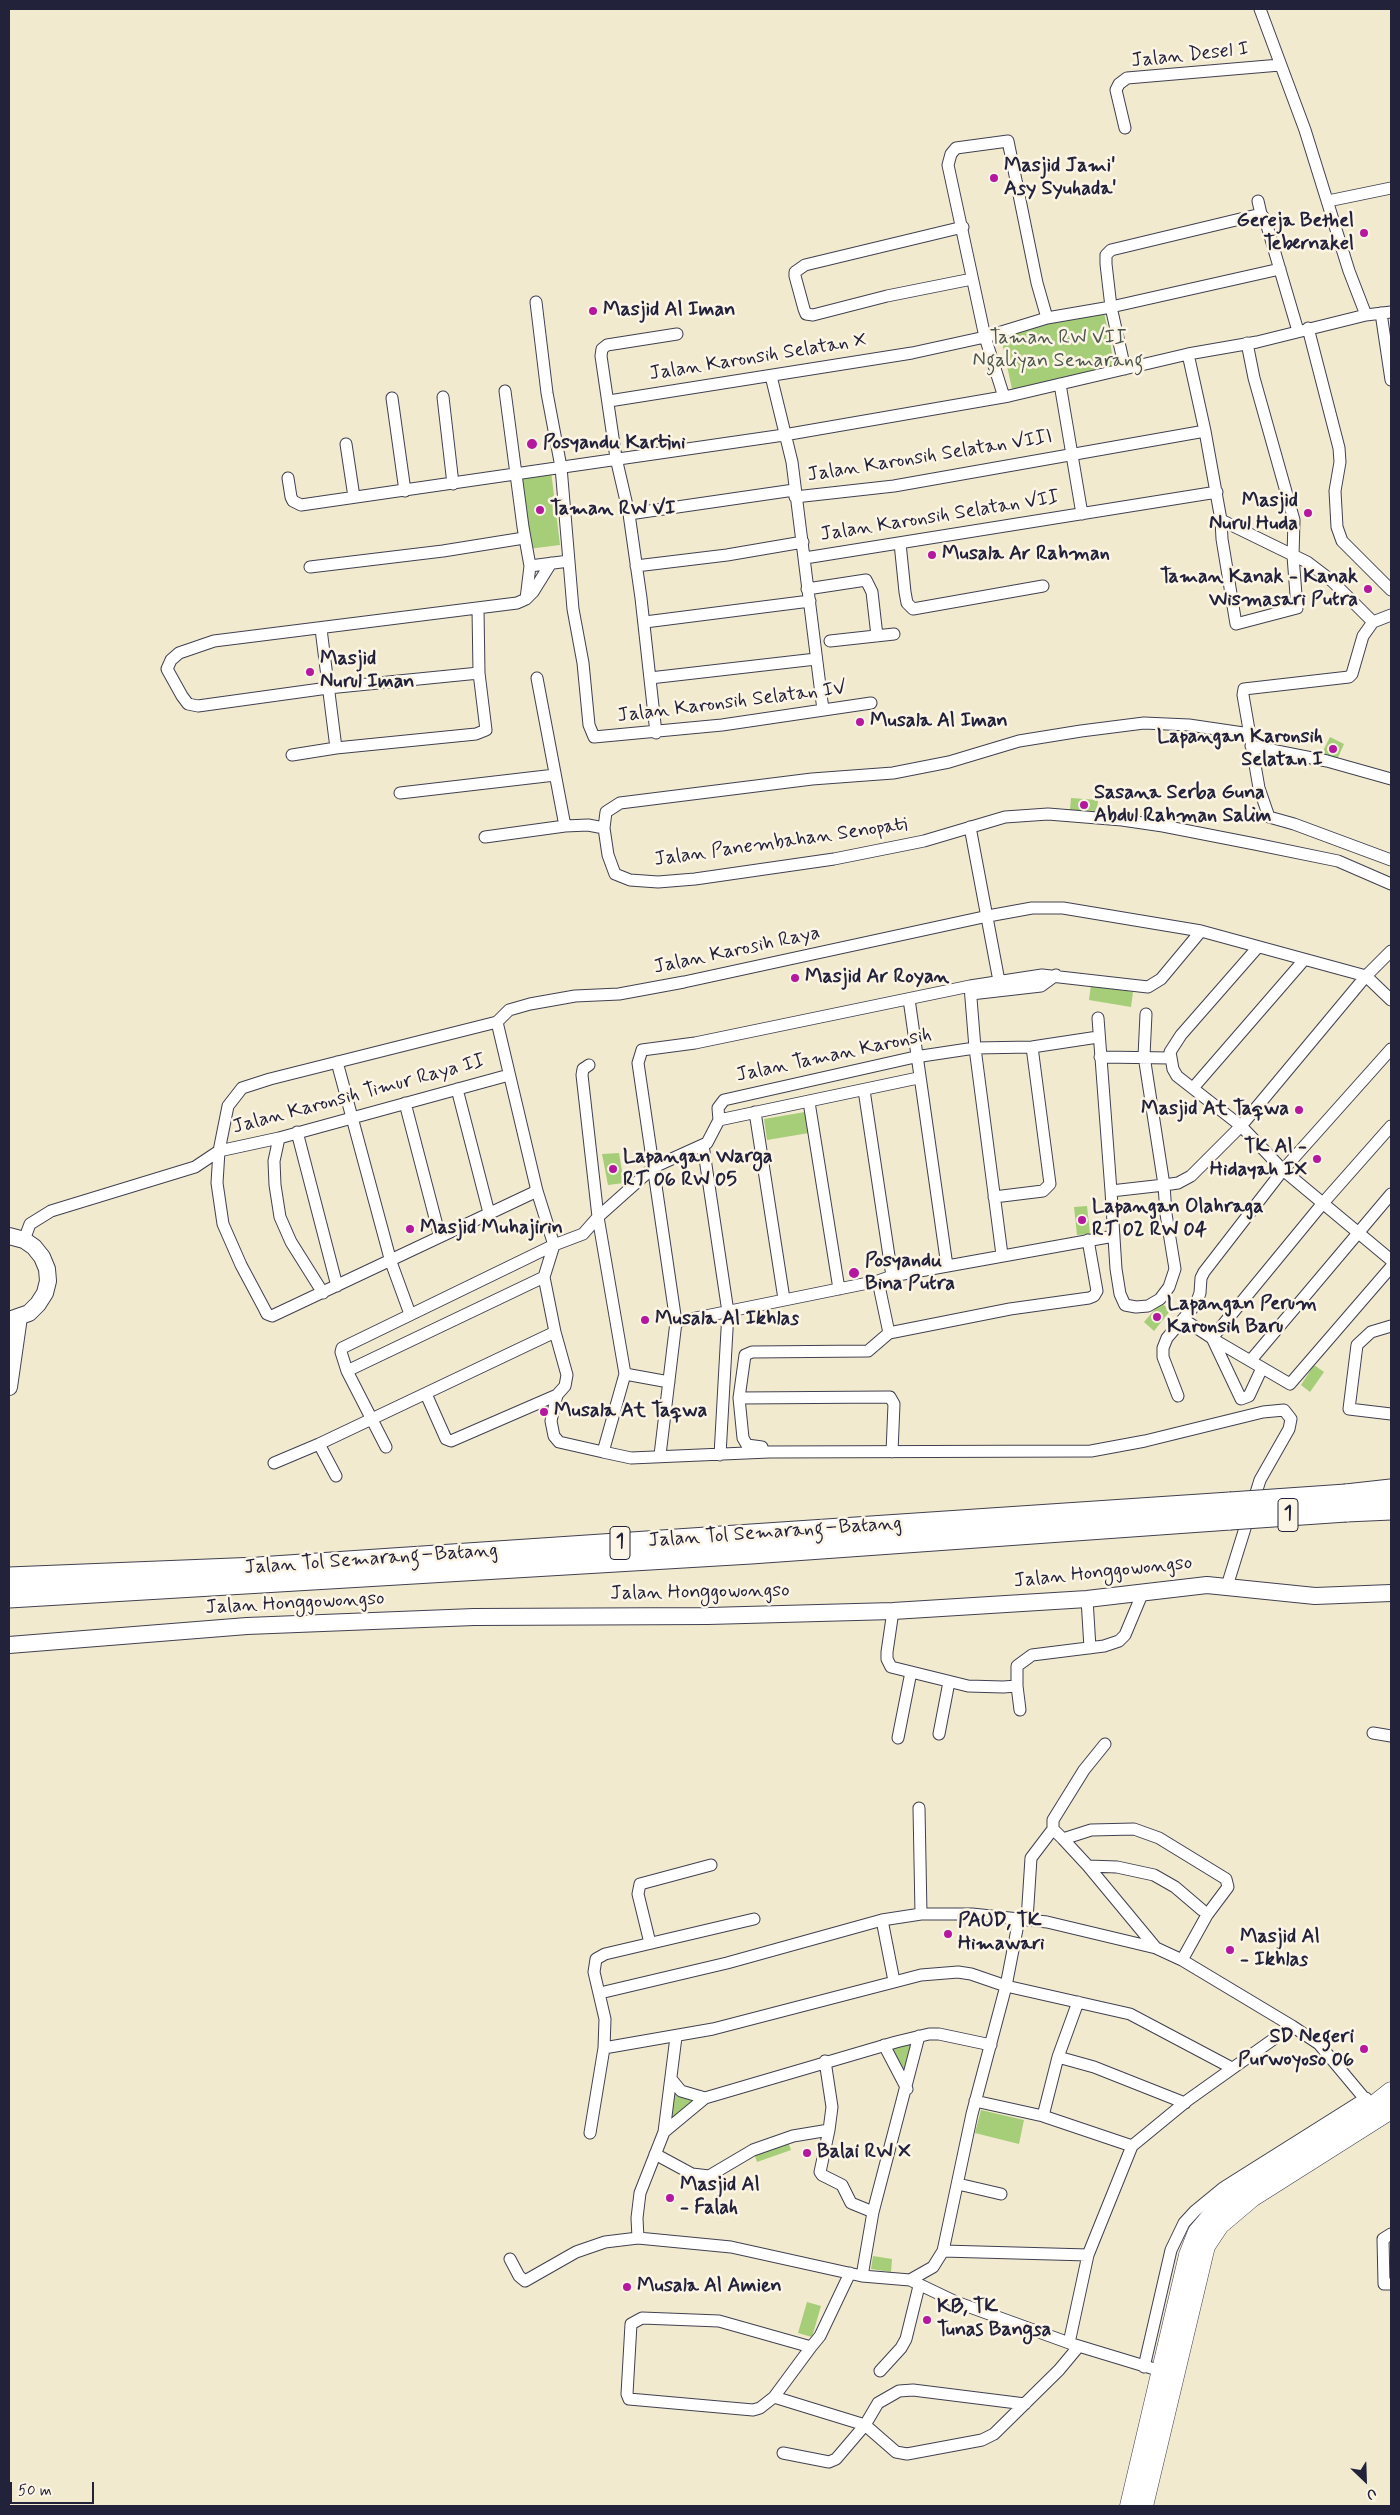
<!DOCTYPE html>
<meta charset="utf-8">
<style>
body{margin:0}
#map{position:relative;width:1400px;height:2515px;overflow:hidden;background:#f1eacf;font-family:Mynerve,sans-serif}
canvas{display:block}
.frame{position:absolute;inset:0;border:10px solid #22223b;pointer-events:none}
.north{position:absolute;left:1340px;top:2455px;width:50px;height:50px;-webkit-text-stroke:4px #fcf5e5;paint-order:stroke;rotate:156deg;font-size:14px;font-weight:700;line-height:20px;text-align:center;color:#22223b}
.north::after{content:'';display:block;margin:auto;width:18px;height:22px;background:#22223b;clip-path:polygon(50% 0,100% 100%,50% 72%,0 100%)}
.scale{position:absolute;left:10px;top:2482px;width:84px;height:22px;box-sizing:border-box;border:2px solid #22223b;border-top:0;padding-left:6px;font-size:15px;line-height:18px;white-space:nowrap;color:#22223b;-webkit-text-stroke:4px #fcf5e5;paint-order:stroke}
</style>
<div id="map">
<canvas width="1400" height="2515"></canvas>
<div class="frame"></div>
<div class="north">U</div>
<div class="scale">50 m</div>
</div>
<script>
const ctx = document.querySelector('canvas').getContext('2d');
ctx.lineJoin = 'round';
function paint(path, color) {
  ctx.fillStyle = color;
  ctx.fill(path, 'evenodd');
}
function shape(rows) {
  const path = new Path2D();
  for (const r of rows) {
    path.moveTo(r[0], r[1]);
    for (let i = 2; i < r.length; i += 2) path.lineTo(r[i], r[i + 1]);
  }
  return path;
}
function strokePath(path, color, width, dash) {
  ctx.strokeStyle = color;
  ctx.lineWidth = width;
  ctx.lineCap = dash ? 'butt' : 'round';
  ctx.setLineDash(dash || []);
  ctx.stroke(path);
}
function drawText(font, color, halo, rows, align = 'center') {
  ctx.font = font + ' Mynerve,sans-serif';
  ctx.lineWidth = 5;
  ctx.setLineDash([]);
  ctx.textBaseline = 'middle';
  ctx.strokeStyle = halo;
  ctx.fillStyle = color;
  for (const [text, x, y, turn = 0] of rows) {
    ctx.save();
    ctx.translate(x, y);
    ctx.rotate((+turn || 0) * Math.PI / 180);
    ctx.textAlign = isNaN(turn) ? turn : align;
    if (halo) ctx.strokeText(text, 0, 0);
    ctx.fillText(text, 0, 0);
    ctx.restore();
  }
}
paint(shape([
 [1104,312,1115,368,1012,389,1000,333],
 [551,471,560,545,528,549,519,476],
 [1330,737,1344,744,1336,762,1321,755],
 [1071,798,1098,800,1097,811,1070,810],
 [1091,985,1133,992,1131,1007,1089,1000],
 [805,1112,809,1133,767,1140,764,1119],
 [619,1153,624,1183,608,1185,602,1154],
 [1087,1206,1090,1234,1077,1235,1074,1207],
 [1161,1302,1170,1311,1154,1331,1144,1322],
 [1314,1365,1324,1372,1310,1392,1301,1385],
 [914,2040,907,2076,891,2047],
 [672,2091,698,2098,668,2127],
 [981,2110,1024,2120,1019,2144,975,2133],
 [788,2142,791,2150,757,2162,754,2153],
 [873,2256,892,2259,891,2272,871,2269],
 [807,2302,821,2306,812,2337,798,2333]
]), '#a6cd78');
const street = shape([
 [1260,9,1305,130,1349,271,1366,315],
 [1125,128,1116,90,1119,84,1127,78,1280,65],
 [1258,201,1261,214,1265,219,1298,331],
 [1328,201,1391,188],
 [1261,214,1111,250,1106,255,1106,264,1111,307,1280,269],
 [963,227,805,265,795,272,795,276,804,309,806,314,813,315,887,296,972,279],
 [536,302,547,393,561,467,573,609,583,663,589,725,594,737,722,725,871,703],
 [1381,313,1391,380],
 [1308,328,1339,448,1340,462,1335,491,1337,527,1342,541,1391,590],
 [1188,354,1205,431,1221,520,1307,562,1332,581,1373,622,1391,615],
 [771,376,792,462,823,710],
 [1060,384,1082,514],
 [505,391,523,527,530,566,569,561],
 [443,397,453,484],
 [1004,397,985,337,1047,318,1111,307,1125,369],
 [392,398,405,491],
 [609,401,912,353,985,337,948,165,951,154,956,148,1008,141,1037,283,1047,318],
 [346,444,354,497],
 [288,478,291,497,293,501,301,505,784,435,1009,396,1188,354,1257,342,1366,315,1391,312],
 [795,497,894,486,1205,431],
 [629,514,794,490],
 [1221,520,1222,539,1236,624,1297,608,1293,556,1294,520,1254,378,1247,343],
 [900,543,905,592,907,603,913,609,1043,586],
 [805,558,1217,492],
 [636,566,727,555,803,542],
 [310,567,443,551,524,538],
 [807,589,866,580,872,592,877,636],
 [526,599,533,592,551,563],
 [645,622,810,601],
 [1373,622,1363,636,1352,674,1349,677,1244,689,1243,695,1259,788,1269,817,1294,824,1391,860],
 [321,629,336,748],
 [830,641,894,634],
 [479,673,328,688,198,706,188,704,182,696,167,669,171,660,179,653,214,641,517,603,526,599,530,566],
 [537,678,565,826,588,825,604,828,608,855,615,874,630,880,658,882,695,879,834,859,924,841,1005,817,1048,814,1122,820,1163,826,1255,844,1338,861,1391,884],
 [650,678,816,659],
 [656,733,641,598,629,514,616,458,601,356,602,349,607,345,677,334],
 [1251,746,1327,761,1391,779],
 [292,755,336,748,476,734,486,730,479,673,478,609],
 [400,793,555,775],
 [970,827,999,981],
 [604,828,606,812,620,803,812,779,893,773,949,762,1019,741,1081,731,1144,723,1189,725,1250,734],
 [485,837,565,826],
 [1258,947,1181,1035,1170,1052,1173,1069,1177,1076,1241,1126,1283,1170,1391,1260],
 [1391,951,1366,976,1391,1000],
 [970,986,975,1048,1002,1255],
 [971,994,1041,986,1056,975],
 [909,999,947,1266],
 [1098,1018,1111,1191],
 [497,1022,509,1010,530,1004,575,996,619,994,684,982,988,916,1032,908,1063,908,1201,931,1366,976,1241,1126,1191,1176,1178,1183,1164,1185,1111,1191,1116,1269,1120,1294,1125,1305,1136,1307,1148,1306,1160,1299,1169,1287,1175,1269,1166,1214,1164,1185,1144,1056,1146,1014],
 [497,1022,270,1079,242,1088,228,1106,219,1151,217,1183,223,1224,241,1265,265,1310,267,1314,272,1316,537,1191],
 [1100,1057,1171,1058],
 [337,1062,391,1262,410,1314],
 [589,1065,583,1069,582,1075,598,1217,625,1374],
 [1193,1088,1304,960],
 [457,1089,489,1213],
 [864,1090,892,1276],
 [809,1102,839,1289],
 [405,1103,440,1237],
 [755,1112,784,1299],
 [719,1120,918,1078],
 [297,1132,337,1286],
 [279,1138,274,1161,275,1185,280,1217,291,1242,323,1293],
 [703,1145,728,1312,720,1455],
 [994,1197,1043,1191,1050,1184,1032,1047],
 [24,1240,30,1224,51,1211,195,1167,219,1151,279,1138,509,1075],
 [878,1281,889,1333,1010,1309,1089,1298,1094,1296,1097,1291,1088,1240],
 [1183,1319,1218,1342,1290,1384,1391,1267],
 [676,1322,878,1281,892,1276,1114,1236],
 [1391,1326,1371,1332,1357,1345,1349,1409,1391,1414],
 [1212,1338,1323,1203,1391,1126],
 [1213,1340,1241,1399,1249,1396,1262,1368],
 [1251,1360,1391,1194],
 [347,1371,544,1277],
 [426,1394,446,1439,451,1441,557,1395,565,1386,567,1375,555,1332],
 [557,1395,551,1421,554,1436,559,1442,603,1452,625,1374,669,1382],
 [1178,1396,1163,1357,1163,1348,1167,1338,1196,1304,1200,1293,1201,1278,1204,1272,1283,1170,1391,1049],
 [739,1398,890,1397,894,1404,892,1452],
 [319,1444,336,1476],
 [386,1447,347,1371,341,1352,342,1348,554,1245,583,1234,598,1217,654,1167,707,1143,719,1120,718,1108,724,1100,915,1057,975,1048,1032,1047,1098,1037],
 [762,1447,747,1445,743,1438,739,1398,745,1355,752,1352,868,1351,889,1333],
 [603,1452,631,1458,769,1452,1091,1451,1145,1441,1263,1412,1284,1410,1291,1419,1289,1429,1260,1480,1227,1586],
 [660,1455,676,1322,638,1063,642,1050,695,1043,970,986,1042,975,1148,987,1161,979,1201,931],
 [274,1463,319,1444,555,1332,544,1277,554,1245,537,1191,497,1022],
 [1087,1599,1090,1648],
 [893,1611,887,1652,887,1659,891,1667,968,1686,1003,1687,1017,1686,1017,1666,1032,1655,1104,1646,1119,1641,1125,1635,1143,1592],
 [1017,1686,1020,1710],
 [1373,1733,1391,1736],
 [939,1734,949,1682],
 [898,1738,911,1672],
 [919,1808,921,1914],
 [1063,1839,1053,1829,1053,1820,1084,1770,1105,1744],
 [1088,1866,1117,1867,1154,1875,1175,1887,1202,1910],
 [882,1920,894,1981],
 [1027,1920,1031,1858,1053,1829],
 [650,1943,638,1894,640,1884,711,1865],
 [1156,1948,1088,1866,1063,1839,1091,1830,1134,1829,1159,1838,1226,1879,1228,1887,1207,1915,1182,1960],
 [600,1993,727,1963,882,1920,921,1914,972,1914,1047,1922,1156,1948,1182,1960,1292,2026,1319,2044,1375,2111],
 [884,2045,907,2089],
 [604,2048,713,2029,921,1975,958,1972,971,1974,1006,1986,1130,2014,1232,2068],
 [1058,2057,1094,2067,1185,2103],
 [672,2080,681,2091,705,2098],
 [975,2101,1043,2116,1132,2146],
 [1043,2116,1058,2057,1078,2002],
 [829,2130,820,2172,822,2175,842,2185,851,2203,873,2212],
 [664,2132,705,2098,896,2042,929,2034,939,2034,991,2045],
 [590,2133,604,2048,605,2019,594,1972,596,1959,605,1954,754,1919],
 [655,2154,692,2174,709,2176,753,2150,793,2136,829,2130,832,2107,825,2061],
 [958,2184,1001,2194],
 [1391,2234,1383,2239,1384,2284,1391,2284],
 [638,2238,637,2218,640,2193,664,2132,676,2037],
 [943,2251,1088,2255],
 [510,2259,519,2276,525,2281,576,2252,605,2242,638,2238,731,2247,862,2276,910,2280,956,2302,1072,2344,1161,2371],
 [862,2276,873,2212,919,2036],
 [910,2280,933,2267,943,2251,972,2114,1006,1986,1019,1919],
 [1069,2343,1088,2255,1132,2146,1188,2100,1292,2026],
 [811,2347,719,2321,642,2318,631,2324,627,2394,629,2399,753,2410,760,2408,774,2397,811,2347,820,2336,850,2273],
 [1144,2367,1171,2250,1184,2223,1195,2211,1223,2188,1366,2098],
 [880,2371,901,2348,906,2339,919,2286],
 [774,2397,865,2425,878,2403,899,2391,913,2390,1025,2404],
 [783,2453,829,2462,836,2459,865,2425,896,2452,907,2454,982,2440,994,2434,1059,2370,1079,2346]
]);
const secondary = shape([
 [9,1236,24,1240,34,1247,42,1257,47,1269,48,1281,45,1293,38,1304,29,1313,9,1320],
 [9,1387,19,1317],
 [9,1645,247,1626,474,1617,708,1616,893,1611,1087,1599,1207,1585,1315,1596,1391,1593]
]);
const primary = shape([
 [1129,2506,1188,2255,1197,2232,1226,2198,1246,2183,1372,2106,1391,2091],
 [1144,2506,1206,2246,1220,2225,1252,2198,1391,2110]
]);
const highway = shape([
 [1346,1495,1391,1490],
 [1346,1511,1391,1509],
 [9,1578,258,1568,1230,1503],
 [9,1597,751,1553,1230,1519]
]);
strokePath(street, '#414051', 13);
strokePath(secondary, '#414051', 18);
strokePath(primary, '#414051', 19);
strokePath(highway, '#414051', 23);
strokePath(street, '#fff', 11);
strokePath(secondary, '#fff', 16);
strokePath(primary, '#fff', 18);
strokePath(highway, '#fff', 21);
const highwayBridge = shape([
 [1230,1503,1346,1495],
 [1230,1519,1346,1511]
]);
strokePath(highwayBridge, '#414051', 23, []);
strokePath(highwayBridge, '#fff', 21);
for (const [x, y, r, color] of [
 [994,178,5,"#b5179e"],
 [1364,233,5,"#b5179e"],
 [593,311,5,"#b5179e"],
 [532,444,6,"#b5179e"],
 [540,510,5,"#b5179e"],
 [1308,513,5,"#b5179e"],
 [932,555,5,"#b5179e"],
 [1368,589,5,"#b5179e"],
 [310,672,5,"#b5179e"],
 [860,722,5,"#b5179e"],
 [1333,749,5,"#b5179e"],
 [1084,805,5,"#b5179e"],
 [795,978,5,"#b5179e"],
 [1299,1110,5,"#b5179e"],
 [1317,1159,5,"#b5179e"],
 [613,1169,5,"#b5179e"],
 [1082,1220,5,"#b5179e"],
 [410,1229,5,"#b5179e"],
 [854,1273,6,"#b5179e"],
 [1157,1317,5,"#b5179e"],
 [645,1320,5,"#b5179e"],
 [544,1412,5,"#b5179e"],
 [948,1934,5,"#b5179e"],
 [1230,1950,5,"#b5179e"],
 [1364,2049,5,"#b5179e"],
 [807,2153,5,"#b5179e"],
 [670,2198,5,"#b5179e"],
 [627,2287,5,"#b5179e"],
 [927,2320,5,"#b5179e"]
]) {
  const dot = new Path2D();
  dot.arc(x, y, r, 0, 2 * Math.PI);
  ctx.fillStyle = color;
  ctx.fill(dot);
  strokePath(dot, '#fcf5e5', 2);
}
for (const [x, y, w] of [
 [1288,1515,20],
 [620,1543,20]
]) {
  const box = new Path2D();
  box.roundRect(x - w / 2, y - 16.5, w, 33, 4);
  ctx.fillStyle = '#fcf5e5';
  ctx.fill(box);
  strokePath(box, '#22223b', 1);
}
drawText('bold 19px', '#22223b', null, [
 ["1",1288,1515],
 ["1",620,1543]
]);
drawText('20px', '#22223b', '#fcf5e5', [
 ["Jalan Desel I",1190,56,-6],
 ["Jalan Karonsih Selatan X",758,358,-9],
 ["Jalan Karonsih Selatan VIII",930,457,-9],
 ["Jalan Karonsih Selatan VII",940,517,-9],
 ["Jalan Karonsih Selatan IV",732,703,-7],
 ["Jalan Panembahan Senopati",781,843,-8],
 ["Jalan Karosih Raya",737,951,-12],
 ["Jalan Taman Karonsih",834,1056,-12],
 ["Jalan Karonsih Timur Raya II",359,1095,-15],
 ["Jalan Tol Semarang–Batang",775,1533,-4],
 ["Jalan Tol Semarang–Batang",371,1560,-4],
 ["Jalan Honggowongso",1103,1573,-6],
 ["Jalan Honggowongso",700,1593,-1],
 ["Jalan Honggowongso",295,1604,-3]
]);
drawText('bold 20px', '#22223b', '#fcf5e5', [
 ["Masjid Jami'",1004,167],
 ["Asy Syuhada'",1004,190],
 ["Gereja Bethel",1354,222,"right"],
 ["Tebernakel",1354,245,"right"],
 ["Masjid Al Iman",603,311],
 ["Posyandu Kartini",543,444],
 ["Masjid",1298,502,"right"],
 ["Nurul Huda",1298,525,"right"],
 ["Taman RW VI",550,510],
 ["Musala Ar Rahman",942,555],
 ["Taman Kanak - Kanak",1358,578,"right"],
 ["Wismasari Putra",1358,601,"right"],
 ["Masjid",320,660],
 ["Nurul Iman",320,683],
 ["Musala Al Iman",870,722],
 ["Lapangan Karonsih",1323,738,"right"],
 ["Selatan I",1323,761,"right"],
 ["Sasana Serba Guna",1094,794],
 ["Abdul Rahman Salim",1094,817],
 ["Masjid Ar Royan",805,978],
 ["Masjid At Taqwa",1289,1110,"right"],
 ["TK Al -",1307,1148,"right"],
 ["Hidayah IX",1307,1171,"right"],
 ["Lapangan Warga",623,1158],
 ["RT 06 RW 05",623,1181],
 ["Lapangan Olahraga",1092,1208],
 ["RT 02 RW 04",1092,1231],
 ["Masjid Muhajirin",420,1229],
 ["Posyandu",865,1262],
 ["Bina Putra",865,1285],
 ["Lapangan Perum",1167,1305],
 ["Karonsih Baru",1167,1328],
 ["Musala Al Ikhlas",655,1320],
 ["Musala At Taqwa",554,1412],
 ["PAUD, TK",958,1922],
 ["Himawari",958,1945],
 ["Masjid Al",1240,1938],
 ["- Ikhlas",1240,1961],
 ["SD Negeri",1354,2038,"right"],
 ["Purwoyoso 06",1354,2061,"right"],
 ["Balai RW X",817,2153],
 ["Masjid Al",680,2186],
 ["- Falah",680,2209],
 ["Musala Al Amien",637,2287],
 ["KB, TK",937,2308],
 ["Tunas Bangsa",937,2331]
], 'left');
drawText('20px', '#4a554d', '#fcf5e5', [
 ["Taman RW VII",1058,339],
 ["Ngaliyan Semarang",1058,362]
]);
</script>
